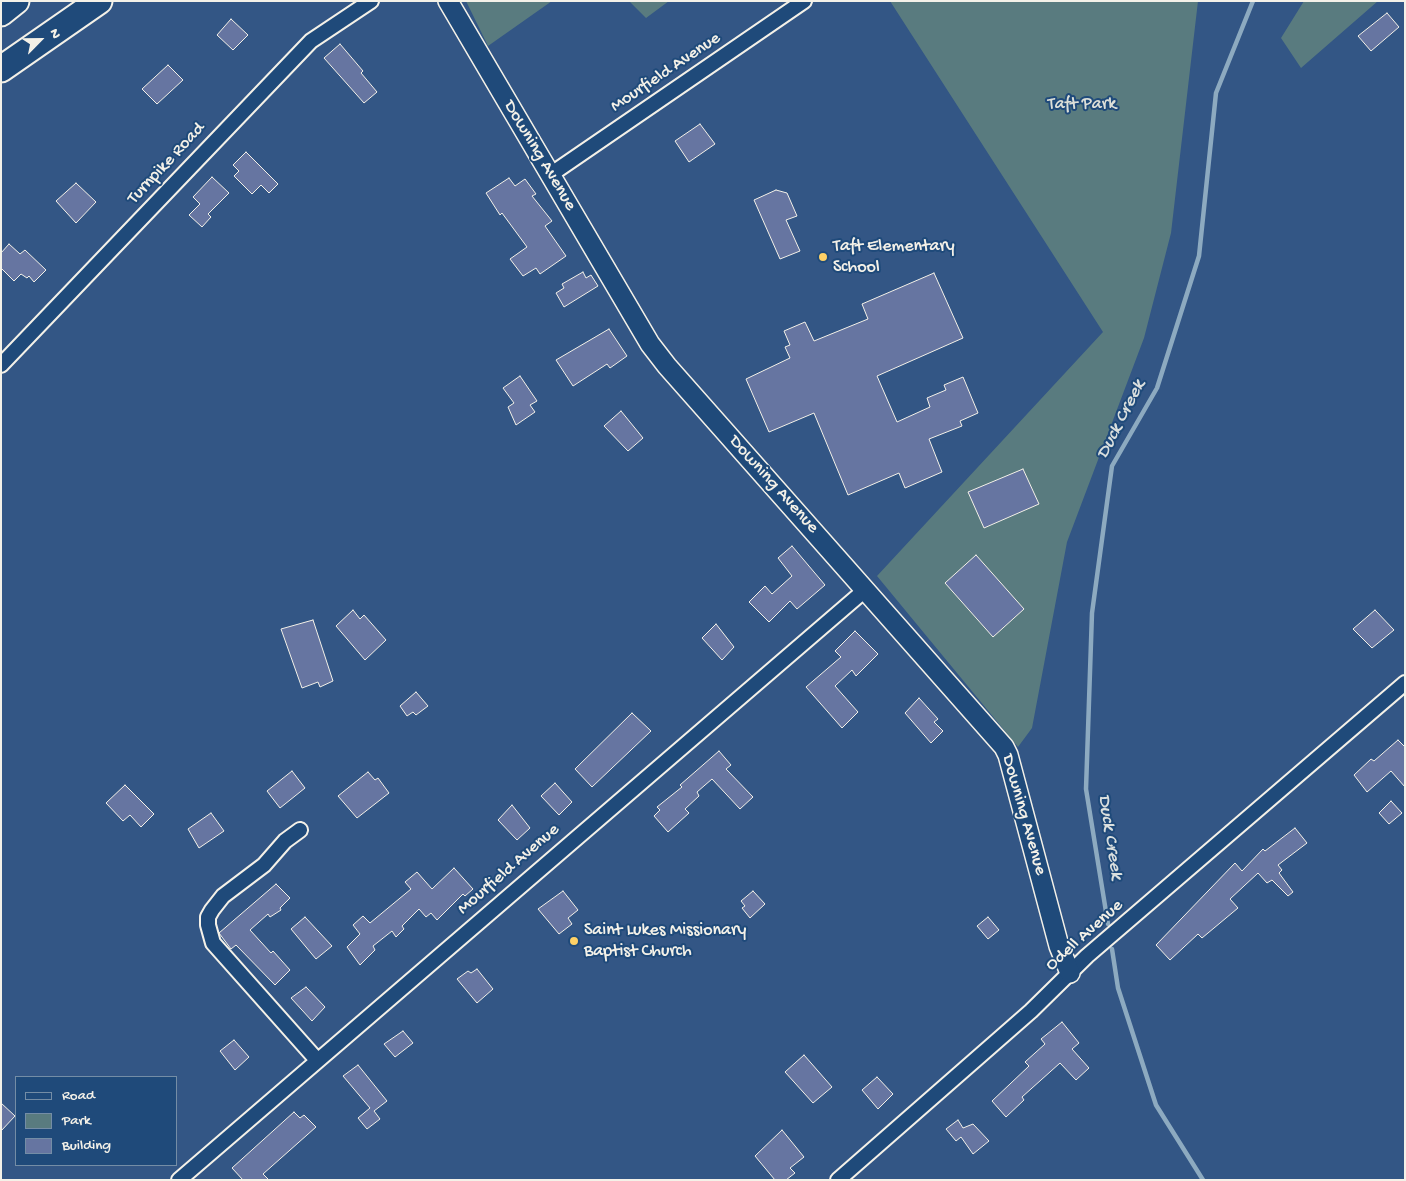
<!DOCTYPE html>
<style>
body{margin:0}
#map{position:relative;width:1406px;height:1181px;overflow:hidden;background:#335685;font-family:"Gochi Hand",sans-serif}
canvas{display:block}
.frame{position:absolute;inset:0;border:2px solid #f4f1e8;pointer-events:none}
.legend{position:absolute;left:15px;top:1076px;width:162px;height:90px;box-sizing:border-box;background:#1f4a7a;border:1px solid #748da6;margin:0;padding:6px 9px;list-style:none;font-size:15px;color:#f4f1e8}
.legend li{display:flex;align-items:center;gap:10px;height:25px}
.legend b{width:25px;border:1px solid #748da6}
.north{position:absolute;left:15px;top:15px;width:50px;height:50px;-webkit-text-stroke:4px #1f4a7a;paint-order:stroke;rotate:67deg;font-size:14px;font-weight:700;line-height:20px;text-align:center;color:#f4f1e8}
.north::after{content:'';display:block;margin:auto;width:18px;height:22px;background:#f4f1e8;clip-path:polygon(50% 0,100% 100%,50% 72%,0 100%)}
</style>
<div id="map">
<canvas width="1406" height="1181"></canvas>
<div class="frame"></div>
<ul class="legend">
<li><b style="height:6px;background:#1f4a7a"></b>Road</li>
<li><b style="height:14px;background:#597b7f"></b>Park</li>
<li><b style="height:14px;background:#6675a1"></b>Building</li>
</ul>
<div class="north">N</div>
</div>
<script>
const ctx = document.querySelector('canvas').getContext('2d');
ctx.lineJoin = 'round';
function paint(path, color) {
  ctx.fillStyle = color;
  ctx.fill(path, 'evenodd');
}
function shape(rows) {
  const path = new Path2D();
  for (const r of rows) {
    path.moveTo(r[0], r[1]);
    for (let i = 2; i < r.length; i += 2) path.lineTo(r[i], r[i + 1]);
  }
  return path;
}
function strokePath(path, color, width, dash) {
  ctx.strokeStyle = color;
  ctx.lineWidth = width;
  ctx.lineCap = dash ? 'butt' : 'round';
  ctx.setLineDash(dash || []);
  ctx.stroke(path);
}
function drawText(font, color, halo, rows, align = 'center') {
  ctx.font = font + ' "Gochi Hand",sans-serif';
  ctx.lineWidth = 4;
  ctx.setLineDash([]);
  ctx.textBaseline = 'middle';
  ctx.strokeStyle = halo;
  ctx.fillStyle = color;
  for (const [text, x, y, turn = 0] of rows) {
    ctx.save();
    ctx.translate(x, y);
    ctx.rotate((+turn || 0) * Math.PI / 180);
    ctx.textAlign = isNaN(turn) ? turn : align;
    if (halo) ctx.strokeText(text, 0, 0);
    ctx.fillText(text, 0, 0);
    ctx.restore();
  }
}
paint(shape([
 [466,1,552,1,488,46],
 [629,1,669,1,646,18],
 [890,1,1198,1,1171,233,1144,338,1067,542,1032,728,1018,747,877,576,1103,332],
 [1304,1,1378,1,1301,68,1281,38]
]), '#597b7f');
strokePath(shape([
 [1108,924,1086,789,1092,613,1112,466,1157,388,1199,256,1216,93,1253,1],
 [1112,949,1118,988,1156,1105,1203,1180]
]), '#8daac0', 4.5);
const building = shape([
 [1387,13,1399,27,1371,51,1358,36,1387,13],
 [231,19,248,35,233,50,217,35,231,19],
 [340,44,363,71,361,73,377,92,364,103,324,58,340,44],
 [168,65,183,80,157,104,142,89,168,65],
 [700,124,715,144,689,162,675,141,700,124],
 [246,152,278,184,269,193,261,185,252,194,234,176,239,171,233,165,246,152],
 [212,177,229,193,208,214,211,217,202,227,189,215,200,204,193,197,212,177],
 [509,178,515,186,525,179,536,194,532,196,552,221,545,226,566,256,540,274,536,268,523,276,510,259,527,247,502,213,500,215,486,193,509,178],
 [76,183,96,202,76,223,56,201,76,183],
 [776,190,787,193,797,216,786,220,800,251,780,259,754,200,776,190],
 [9,244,20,254,25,250,46,270,34,282,29,276,27,278,21,274,14,281,1,268,1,253,9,244],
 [583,272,586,278,591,275,598,286,564,307,556,293,564,288,562,284,583,272],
 [934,273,963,338,877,376,897,422,930,407,927,398,946,390,944,385,963,377,978,413,960,421,962,426,929,439,942,472,905,488,899,473,848,495,814,413,769,432,746,379,790,358,785,347,790,345,784,331,805,322,814,341,868,319,862,304,934,273],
 [609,329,627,356,610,368,607,364,573,386,556,360,609,329],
 [520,376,537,401,530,405,535,412,516,425,508,407,514,403,503,388,520,376],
 [621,411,643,438,628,451,604,426,621,411],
 [1023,469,1039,504,984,528,968,492,1023,469],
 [792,546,825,585,797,609,790,601,769,622,749,602,765,586,772,594,792,576,778,558,792,546],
 [976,555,1024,609,993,637,945,583,976,555],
 [353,610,360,619,364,615,386,640,365,660,336,626,353,610],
 [1375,610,1394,630,1372,648,1353,629,1375,610],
 [313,620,333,681,320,687,318,682,302,688,281,629,313,620],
 [716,624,734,647,722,660,702,638,716,624],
 [855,631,878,654,856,676,852,670,835,686,858,712,842,728,806,687,841,657,835,651,855,631],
 [416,692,428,706,416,715,413,712,407,716,400,706,416,692],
 [919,698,938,719,934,722,943,731,931,743,905,713,919,698],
 [632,713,651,731,592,787,575,769,632,713],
 [1398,740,1405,747,1405,787,1391,771,1367,792,1354,775,1371,759,1374,761,1398,740],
 [719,751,731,765,726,769,753,797,740,809,712,779,697,792,699,796,685,809,689,813,668,832,654,816,660,810,657,807,682,787,680,785,719,751],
 [292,771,305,788,280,808,267,791,292,771],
 [368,772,375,780,378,778,389,793,357,818,338,796,368,772],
 [555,783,572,802,559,815,541,796,555,783],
 [125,785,154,814,141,827,130,815,123,821,106,803,125,785],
 [1391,801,1402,813,1389,824,1379,813,1391,801],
 [512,805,530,828,517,840,498,820,512,805],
 [211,813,224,831,199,848,188,829,211,813],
 [1295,828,1307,843,1278,865,1282,870,1279,873,1293,892,1288,896,1272,880,1267,883,1258,873,1230,899,1238,908,1202,938,1198,934,1170,960,1156,945,1235,863,1242,871,1263,849,1265,851,1295,828],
 [454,868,473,889,465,896,463,894,437,920,431,913,426,917,419,909,402,926,404,929,396,937,392,931,373,946,375,950,360,965,347,947,360,934,353,925,363,916,370,923,411,889,405,882,417,872,432,889,454,868],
 [276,884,290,898,280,908,281,910,270,917,268,914,250,930,271,953,273,951,290,970,275,985,236,945,231,949,219,933,276,884],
 [563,891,578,910,568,918,572,924,559,934,538,909,563,891],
 [753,891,765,904,750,918,742,908,745,906,741,901,753,891],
 [305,917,332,946,316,959,291,929,305,917],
 [988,917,999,930,988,939,977,926,988,917],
 [477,969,493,989,477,1003,457,979,468,971,471,973,477,969],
 [306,987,325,1007,312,1021,291,998,306,987],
 [1062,1022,1079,1043,1072,1049,1089,1068,1076,1080,1060,1063,1022,1097,1024,1100,1006,1117,992,1101,1029,1066,1025,1062,1045,1044,1041,1039,1062,1022],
 [403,1031,413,1043,395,1057,384,1044,403,1031],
 [234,1040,249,1057,235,1070,220,1051,234,1040],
 [804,1055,832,1087,813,1103,785,1072,804,1055],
 [358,1065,387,1101,374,1111,380,1119,367,1129,358,1118,370,1108,343,1076,358,1065],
 [877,1077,893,1094,878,1109,862,1090,877,1077],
 [1,1103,15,1116,1,1131,1,1103],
 [294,1112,300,1118,304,1115,316,1127,263,1174,269,1180,243,1180,232,1168,294,1112],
 [958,1120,963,1128,973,1124,989,1141,973,1154,961,1137,956,1141,946,1129,958,1120],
 [782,1130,804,1157,790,1168,795,1173,786,1180,775,1180,755,1156,782,1130]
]);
paint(building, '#6675a1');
strokePath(building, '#f4f1e8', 1);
const street = shape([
 [550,175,804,1],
 [1,365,311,41,371,1],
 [300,830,285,841,264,865,223,896,212,910,208,917,208,925,213,943,317,1060],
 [179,1180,865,590],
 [838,1180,1031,1011,1087,956,1405,683]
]);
const secondary = shape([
 [448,1,650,344,667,366,1004,747,1008,755,1059,946,1070,973]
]);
const highway = shape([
 [1,13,16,1],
 [1,69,99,1]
]);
strokePath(street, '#f4f1e8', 18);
strokePath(secondary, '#f4f1e8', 22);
strokePath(highway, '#f4f1e8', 29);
strokePath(street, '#1f4a7a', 14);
strokePath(secondary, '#1f4a7a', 19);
strokePath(highway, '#1f4a7a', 25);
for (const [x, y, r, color] of [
 [823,257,5,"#ffd166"],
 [574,941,5,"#ffd166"]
]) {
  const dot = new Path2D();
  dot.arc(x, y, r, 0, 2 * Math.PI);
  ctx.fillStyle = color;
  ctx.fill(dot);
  strokePath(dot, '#1f4a7a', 2);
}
drawText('18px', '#f4f1e8', '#1f4a7a', [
 ["Mourfield Avenue",666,73,-34],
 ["Downing Avenue",539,156,59],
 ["Turnpike Road",167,164,-47],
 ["Downing Avenue",773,485,48],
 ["Downing Avenue",1023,815,74],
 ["Mourfield Avenue",509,870,-41],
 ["Odell Avenue",1085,936,-42]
]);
drawText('18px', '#dddfd8', '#1f4a7a', [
 ["Taft Park",1082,105]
]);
drawText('18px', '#f4f1e8', '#1f4a7a', [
 ["Taft Elementary",833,247],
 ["School",833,268],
 ["Saint Lukes Missionary",584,931],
 ["Baptist Church",584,952]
], 'left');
drawText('italic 19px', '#dadfde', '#1f4a7a', [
 ["Duck Creek",1122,420,-63],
 ["Duck Creek",1109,837,81]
]);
</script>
